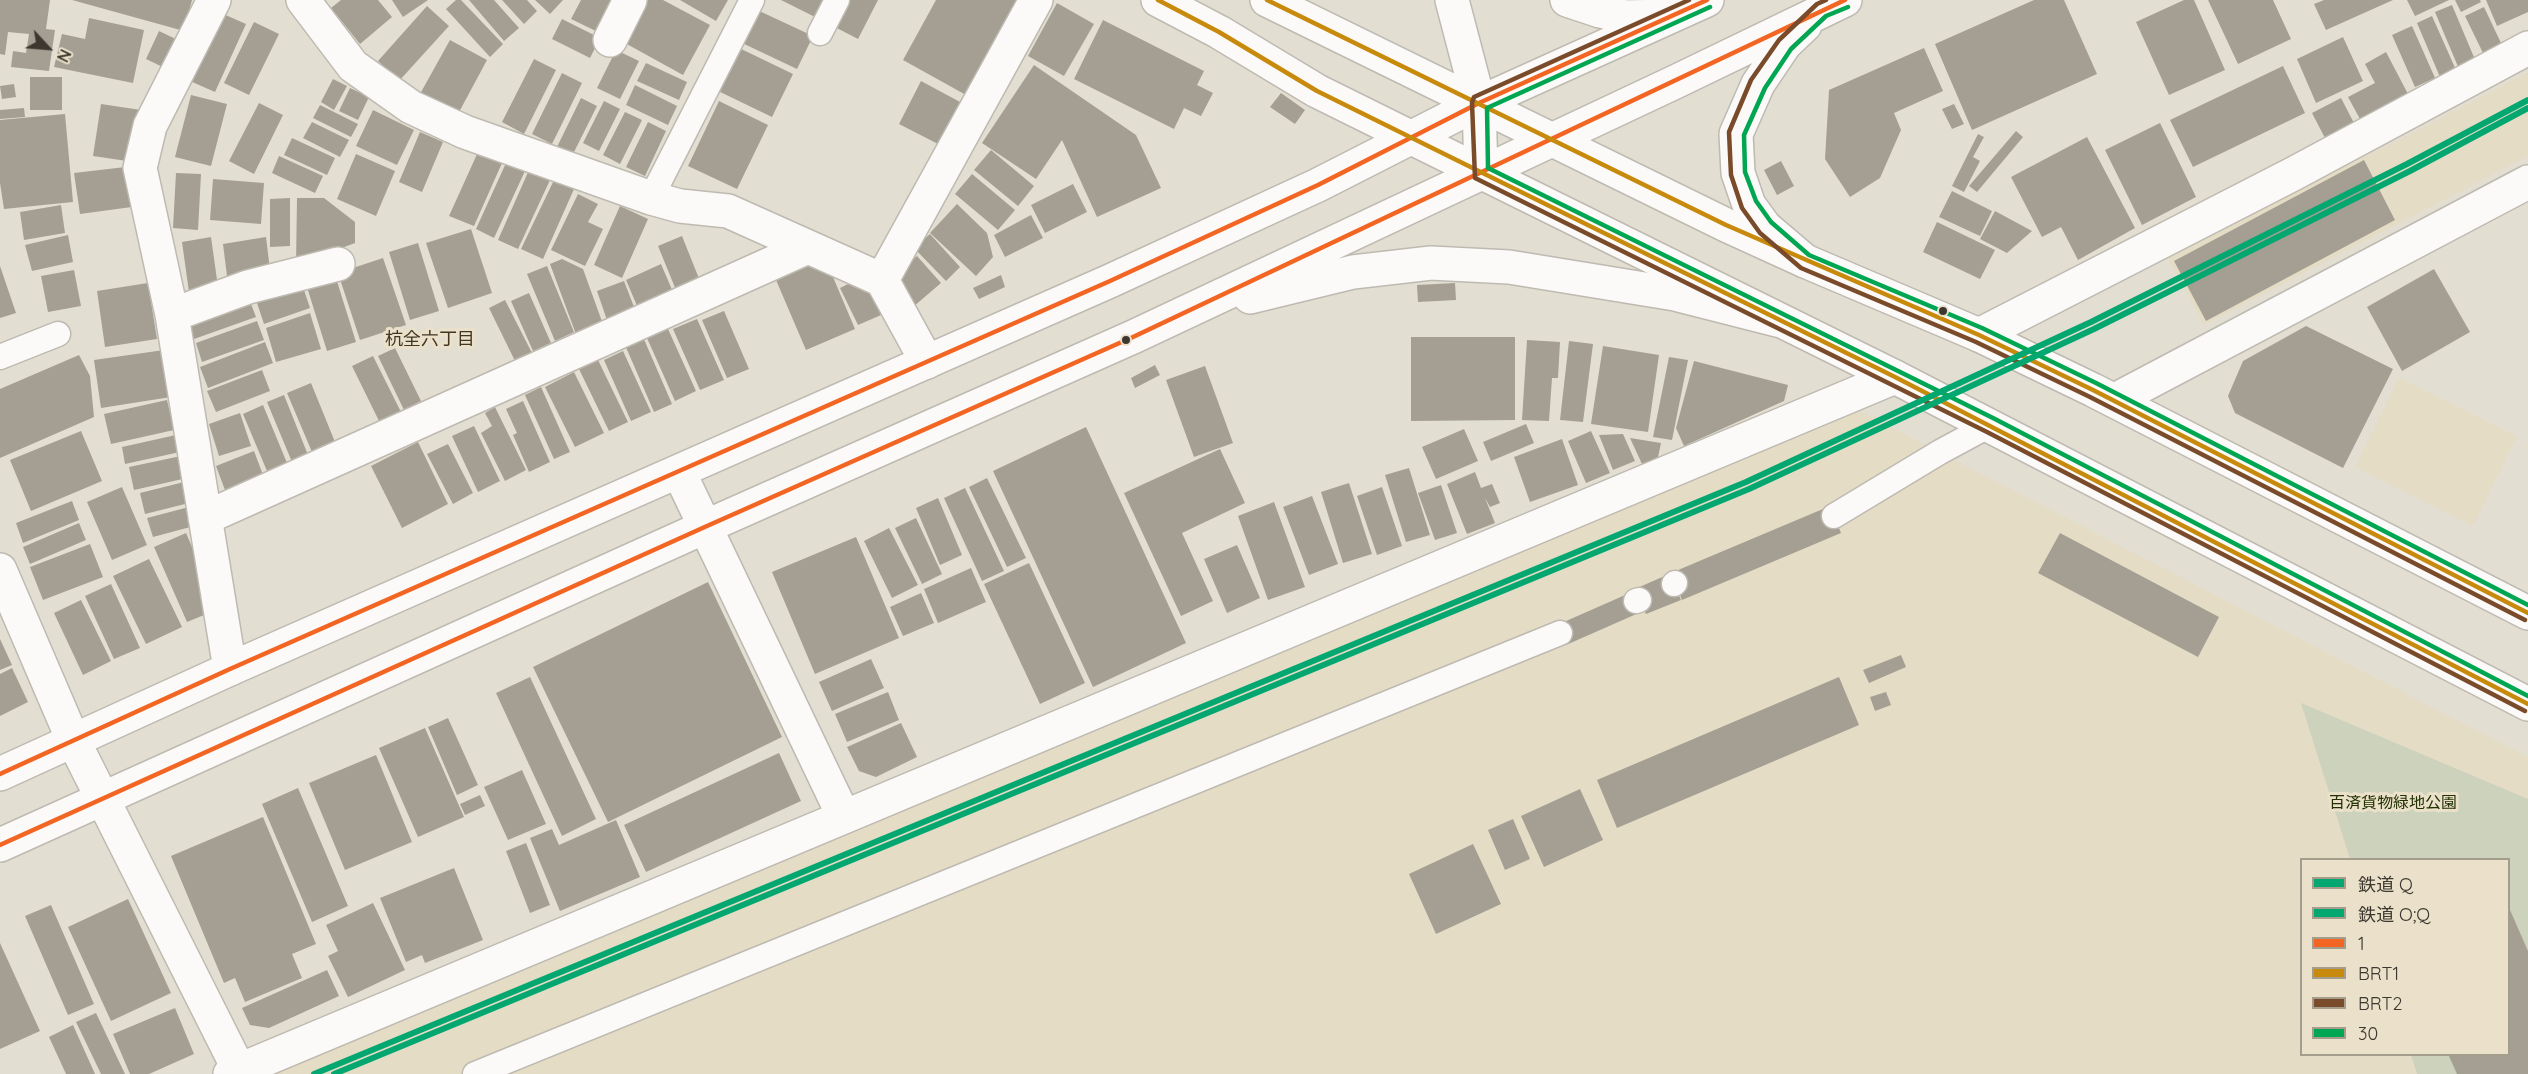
<!DOCTYPE html>
<meta charset="utf-8">
<style>
body{margin:0}
#map{position:relative;width:2528px;height:1074px;overflow:hidden;background:#e3ded2;font-family:Quicksand,"Noto Sans JP",sans-serif}
canvas{display:block}
.legend{position:absolute;left:2300px;top:858px;width:210px;height:198px;box-sizing:border-box;background:#ebe1ca;border:2px solid #a59d8c;margin:0;padding:8px 10px;list-style:none;font-size:18px;color:#3c382f}
.legend li{display:flex;align-items:center;gap:12px;height:30px}
.legend b{width:30px;border:2px solid #a59d8c}
.north{position:absolute;left:18px;top:18px;width:60px;height:60px;-webkit-text-stroke:4px #ebe1ca;paint-order:stroke;rotate:116deg;font-size:16px;font-weight:700;line-height:24px;text-align:center;color:#3c382f}
.north::after{content:'';display:block;margin:auto;width:21px;height:27px;background:#3c382f;clip-path:polygon(50% 0,100% 100%,50% 72%,0 100%)}
</style>
<div id="map">
<canvas width="2528" height="1074"></canvas>
<ul class="legend">
<li><b style="height:8px;background:#05a770"></b>鉄道 Q</li>
<li><b style="height:8px;background:#05a770"></b>鉄道 O;Q</li>
<li><b style="height:8px;background:#f26522"></b>1</li>
<li><b style="height:8px;background:#c88a0c"></b>BRT1</li>
<li><b style="height:8px;background:#7a4b2a"></b>BRT2</li>
<li><b style="height:8px;background:#00a651"></b>30</li>
</ul>
<div class="north">N</div>
</div>
<script>
const ctx = document.querySelector('canvas').getContext('2d');
ctx.lineJoin = 'round';
function paint(path, color) {
  ctx.fillStyle = color;
  ctx.fill(path, 'evenodd');
}
function shape(rows) {
  const path = new Path2D();
  for (const r of rows) {
    path.moveTo(r[0], r[1]);
    for (let i = 2; i < r.length; i += 2) path.lineTo(r[i], r[i + 1]);
  }
  return path;
}
function strokePath(path, color, width, dash) {
  ctx.strokeStyle = color;
  ctx.lineWidth = width;
  ctx.lineCap = dash ? 'butt' : 'round';
  ctx.setLineDash(dash || []);
  ctx.stroke(path);
}
function drawText(font, color, halo, rows, align = 'center') {
  ctx.font = font + ' Quicksand,"Noto Sans JP",sans-serif';
  ctx.lineWidth = 6;
  ctx.setLineDash([]);
  ctx.textBaseline = 'middle';
  ctx.strokeStyle = halo;
  ctx.fillStyle = color;
  for (const [text, x, y, turn = 0] of rows) {
    ctx.save();
    ctx.translate(x, y);
    ctx.rotate((+turn || 0) * Math.PI / 180);
    ctx.textAlign = isNaN(turn) ? turn : align;
    if (halo) ctx.strokeText(text, 0, 0);
    ctx.fillText(text, 0, 0);
    ctx.restore();
  }
}
paint(shape([
 [2528,72,2528,156,2204,325,2167,256,2412,133],
 [2399,378,2517,436,2473,526,2355,467],
 [1856,409,2528,757,2528,1074,266,1074],
 [2302,860,2508,860,2508,1054,2302,1054]
]), '#e5dcc6');
paint(shape([
 [2301,703,2528,799,2528,1074,2417,1074,2411,1055,2508,1054,2508,860,2350,859]
]), '#ccd2bc');
paint(shape([
 [0,0,50,0,46,29,55,30,49,71,11,67,13,51,26,53,29,34,8,32,5,55,0,54],
 [72,0,192,0,184,31],
 [341,0,378,0,392,17,360,44,331,8],
 [392,0,428,0,403,17],
 [456,0,461,0,503,44,490,57,446,9],
 [469,0,494,0,519,28,504,41],
 [502,0,527,0,537,11,524,24],
 [535,0,563,0,550,14],
 [581,0,617,0,600,33,571,19],
 [648,0,663,0,710,25,683,75,625,43],
 [680,0,728,0,716,21],
 [781,0,825,0,817,18],
 [846,0,878,0,858,39,833,26],
 [936,0,1019,0,966,95,903,60],
 [2034,0,2064,0,2097,74,1972,130,1935,44],
 [2184,0,2194,0,2225,70,2169,95,2136,22],
 [2208,0,2273,0,2291,39,2238,64],
 [2324,0,2393,0,2326,30,2314,4],
 [2407,0,2449,0,2415,16],
 [2455,0,2480,0,2481,2,2461,12],
 [2486,0,2528,0,2528,12,2497,26],
 [1057,3,1094,24,1064,76,1028,56],
 [2452,5,2476,62,2459,69,2435,12],
 [427,6,449,26,399,81,378,61],
 [2484,7,2501,43,2483,53,2465,16],
 [755,9,813,36,797,69,740,42],
 [221,13,246,24,215,92,190,81],
 [2432,16,2456,70,2440,77,2417,23],
 [89,18,144,30,133,83,54,67,62,34,85,39],
 [562,19,600,38,590,58,552,39],
 [1103,20,1204,71,1197,85,1213,93,1201,116,1184,108,1174,129,1074,79],
 [254,22,279,34,249,95,224,83],
 [2412,26,2435,78,2415,87,2392,35],
 [159,31,184,43,171,71,146,59],
 [2343,37,2363,81,2316,103,2297,59],
 [450,40,487,60,458,114,420,94],
 [735,46,793,74,772,117,714,89],
 [1924,48,1943,91,1894,113,1901,130,1880,178,1850,197,1825,159,1829,90],
 [616,50,639,61,620,99,597,88],
 [2386,52,2408,94,2360,119,2348,97,2375,83,2365,64],
 [534,59,556,70,524,134,502,122],
 [646,63,687,82,679,100,637,81],
 [1034,65,1136,135,1161,188,1097,217,1062,140,1036,179,982,143],
 [2283,66,2305,113,2193,167,2170,120],
 [562,73,582,83,552,144,532,134],
 [30,77,62,77,62,110,30,110],
 [333,79,347,86,334,110,321,102],
 [921,81,962,103,940,145,899,124],
 [14,84,16,97,2,99,0,86],
 [635,85,677,106,668,125,626,105],
 [350,88,369,97,358,120,339,111],
 [1281,93,1305,110,1295,124,1270,107],
 [191,95,227,104,211,166,175,157],
 [581,98,597,106,573,154,557,147],
 [2341,98,2355,125,2326,140,2312,113],
 [604,101,620,109,599,151,583,143],
 [719,101,768,125,737,189,688,166],
 [259,103,283,115,254,174,229,161],
 [101,104,141,110,134,162,93,156],
 [1954,104,1964,124,1952,129,1942,109],
 [320,105,358,124,351,137,313,118],
 [24,108,25,117,0,119,0,110],
 [373,110,414,130,397,165,356,146],
 [625,112,642,120,620,164,603,155],
 [65,114,73,202,4,209,0,183,0,120],
 [312,122,349,140,340,157,303,138],
 [648,122,666,131,645,176,626,167],
 [2160,123,2196,197,2142,225,2105,150],
 [2016,131,2023,137,1977,192,1969,186],
 [420,132,443,142,422,192,399,182],
 [1978,134,1984,137,1973,157,1980,161,1964,192,1952,186],
 [2087,137,2135,228,2078,260,2061,227,2042,237,2011,177],
 [292,138,335,158,327,175,284,155],
 [991,150,1034,186,1018,206,974,170],
 [478,152,502,163,474,226,449,216],
 [356,154,395,171,376,216,337,199],
 [279,156,323,176,315,193,272,173],
 [2364,160,2395,220,2206,321,2174,261],
 [1781,161,1794,186,1777,195,1764,170],
 [506,163,525,171,494,238,476,229],
 [134,166,139,206,80,214,74,173],
 [529,170,550,180,518,249,498,240],
 [176,173,201,174,198,230,173,228],
 [972,174,1015,210,998,230,955,194],
 [213,179,264,183,261,224,210,220],
 [554,180,574,189,543,259,521,249],
 [1073,184,1087,212,1045,233,1031,205],
 [1952,191,1992,211,1980,236,1939,217],
 [578,194,598,204,588,222,603,229,585,266,551,250],
 [290,198,290,246,270,247,270,199],
 [297,198,324,198,355,222,355,243,296,265],
 [957,204,987,233,993,257,976,276,930,233],
 [61,205,65,233,24,240,20,212],
 [620,206,648,219,622,278,594,265],
 [1995,211,2032,231,2007,253,1980,239],
 [1031,215,1043,238,1005,257,994,235],
 [1937,222,1995,250,1980,279,1923,252],
 [471,229,492,293,448,308,426,243],
 [930,234,960,267,946,281,914,248],
 [68,235,73,262,32,271,25,245],
 [682,236,700,281,676,290,658,246],
 [211,237,218,287,189,292,182,242],
 [266,237,270,270,227,276,223,244],
 [418,243,439,311,410,320,389,252],
 [917,256,941,283,913,307,889,280],
 [383,258,406,325,360,340,338,273],
 [562,259,583,269,604,327,577,337,550,264],
 [661,264,673,292,638,308,626,280],
 [811,265,833,277,855,329,806,350,776,280],
 [0,266,16,313,0,318],
 [547,266,574,332,555,341,527,274],
 [2434,269,2470,332,2402,371,2367,307],
 [74,270,81,306,48,312,41,276],
 [335,275,356,342,327,351,306,284],
 [1001,275,1005,287,979,299,973,288],
 [301,281,310,308,264,324,255,297],
 [624,281,636,312,608,323,597,291],
 [148,283,157,339,105,347,97,291],
 [850,283,882,299,888,312,858,325,840,288],
 [1455,283,1456,300,1418,302,1417,285],
 [529,293,551,343,533,351,511,301],
 [248,296,256,317,194,339,187,319],
 [505,300,532,353,515,361,489,308],
 [724,311,749,369,727,378,702,320],
 [310,313,321,349,276,362,266,328],
 [697,319,724,380,700,390,673,329],
 [257,321,264,340,202,362,196,343],
 [2306,326,2393,369,2343,468,2235,413,2228,396,2243,361],
 [668,329,696,391,675,401,647,338],
 [643,337,672,404,654,412,625,345],
 [1411,337,1515,337,1515,420,1411,421],
 [1527,340,1560,342,1558,378,1552,378,1549,421,1522,420],
 [1569,341,1593,344,1583,422,1560,420],
 [265,342,273,363,208,388,200,367],
 [1603,346,1659,355,1648,432,1591,424],
 [395,348,421,401,404,410,378,356],
 [164,350,171,397,101,408,94,360],
 [623,351,651,412,631,421,604,360],
 [79,355,90,376,94,417,0,458,0,389],
 [373,356,401,412,380,423,352,366],
 [1669,357,1688,360,1672,440,1653,437],
 [598,360,628,422,609,431,579,369],
 [1694,361,1788,385,1784,401,1684,446,1676,428],
 [1155,365,1160,375,1135,388,1131,378],
 [1205,366,1233,443,1194,457,1166,380],
 [262,370,270,391,216,412,207,391],
 [574,372,604,433,575,447,545,387],
 [311,383,335,442,312,452,287,393],
 [541,387,570,452,554,459,525,395],
 [284,395,308,455,292,462,267,402],
 [167,400,174,430,111,444,104,414],
 [523,401,550,462,529,472,513,435,517,433,506,409],
 [263,405,287,463,267,471,243,414],
 [495,407,526,470,505,481,481,433,492,426,485,413],
 [240,413,251,446,219,456,209,424],
 [1526,424,1534,443,1491,461,1483,442],
 [474,426,500,481,478,492,452,436],
 [1086,427,1186,643,1093,687,993,471],
 [1464,429,1478,461,1436,479,1422,447],
 [81,431,102,481,31,511,10,460],
 [1591,431,1610,473,1586,483,1568,441],
 [1623,434,1635,461,1613,470,1599,435],
 [176,435,180,452,125,464,122,447],
 [1630,438,1661,443,1658,457,1642,464],
 [1562,439,1578,485,1530,502,1514,457],
 [418,442,448,504,402,528,371,466],
 [448,444,473,493,453,504,427,454],
 [1220,449,1245,503,1182,533,1213,601,1181,616,1124,493],
 [254,451,263,475,225,490,216,466],
 [181,456,187,478,134,490,129,467],
 [1409,468,1430,535,1406,542,1385,475],
 [1475,472,1481,488,1492,484,1500,503,1490,507,1485,498,1495,523,1467,534,1447,484],
 [987,478,1026,558,1007,567,969,487],
 [184,482,189,503,145,514,140,493],
 [1349,483,1372,554,1343,563,1321,492],
 [1441,485,1457,533,1435,540,1418,493],
 [122,487,147,545,112,560,87,502],
 [1382,487,1402,546,1377,555,1357,496],
 [965,488,1004,571,982,581,944,498],
 [1312,496,1338,564,1309,575,1283,507],
 [938,498,962,555,940,565,916,508],
 [72,501,79,520,23,543,16,523],
 [1274,502,1305,587,1268,600,1238,516],
 [1830,506,1841,533,1682,600,1671,573],
 [189,507,194,526,153,537,147,518],
 [916,518,942,574,922,584,895,528],
 [79,523,86,540,30,564,23,547],
 [889,528,918,585,892,598,864,541],
 [186,533,199,563,204,615,187,622,154,547],
 [2060,533,2219,617,2198,657,2038,573],
 [856,537,899,638,815,674,772,572],
 [90,544,103,577,43,600,30,567],
 [1237,545,1260,598,1227,613,1204,559],
 [149,559,182,627,146,644,113,576],
 [1029,563,1085,683,1040,704,984,584],
 [971,568,986,602,938,623,924,589],
 [1669,574,1681,600,1646,614,1635,589],
 [708,582,782,737,608,822,533,667],
 [111,584,140,648,114,659,85,596],
 [1632,592,1641,612,1566,645,1557,625],
 [921,593,934,623,903,636,890,607],
 [81,600,111,661,83,675,54,613],
 [0,639,12,665,0,670],
 [1901,655,1906,667,1869,683,1863,670],
 [871,659,884,688,832,711,819,682],
 [12,668,28,702,0,716,0,674],
 [530,677,596,819,562,836,496,693],
 [1839,677,1859,725,1617,828,1597,780],
 [888,692,899,720,847,742,835,714],
 [1886,692,1891,705,1875,711,1870,697],
 [448,718,478,785,457,795,428,727],
 [901,723,917,757,876,777,859,771,847,747],
 [425,728,464,817,418,837,379,748],
 [779,753,801,801,646,872,624,825],
 [376,755,412,842,345,870,309,783],
 [522,770,546,824,508,840,484,787],
 [298,788,348,906,312,922,262,804],
 [1580,789,1603,840,1544,867,1521,816],
 [480,795,485,806,465,815,460,804],
 [263,817,316,944,292,954,302,978,245,1002,235,978,224,983,171,856],
 [1513,819,1530,859,1505,870,1488,830],
 [616,820,640,877,560,911,530,838,552,829,559,845],
 [526,843,550,905,530,913,506,851],
 [1473,844,1501,904,1436,934,1409,874],
 [454,868,483,940,425,963,422,955,406,962,380,898],
 [128,899,171,993,111,1021,68,927],
 [373,903,405,970,348,997,328,956,338,951,326,925],
 [51,905,94,1004,68,1015,25,916],
 [2510,910,2528,951,2528,1074,2457,1074,2448,1054,2508,1054,2508,911],
 [0,943,40,1031,0,1049],
 [327,970,339,996,269,1028,250,1025,242,1008],
 [175,1008,194,1054,149,1074,130,1074,113,1034],
 [96,1013,125,1074,101,1074,76,1022],
 [73,1025,95,1074,66,1074,49,1037]
]), '#a49f92');
const lane = shape([
 [820,33,837,0],
 [651,198,752,0],
 [0,357,58,334],
 [1834,516,1940,452,1990,425],
 [1674,584,1675,583],
 [1636,601,1639,600],
 [475,1074,1560,633]
]);
const street = shape([
 [214,0,150,126,140,168,172,315,230,669],
 [303,0,353,66,411,107,465,132,651,198,680,206,728,211,882,280,927,362],
 [610,40,630,0],
 [882,280,1036,0],
 [172,315,248,287,338,264],
 [1979,335,2293,174,2528,48],
 [2115,400,2528,182],
 [679,472,844,817],
 [205,518,808,247],
 [0,570,73,740,239,1070],
 [230,1074,1895,377]
]);
const secondary = shape([
 [1452,0,1479,103,1481,173]
]);
const primary = shape([
 [1158,0,1219,32,1317,91,1895,377,2528,704],
 [1267,0,1726,225,1805,261,1979,335,2093,390,2528,613]
]);
const highway = shape([
 [1567,0,1600,11,1626,17,1665,16],
 [1805,261,1765,227,1749,205,1738,173,1736,134,1758,84,1785,44,1805,25],
 [1250,297,1353,272,1431,263,1509,267,1675,294,1777,320],
 [0,774,230,669,1110,281,1318,185,1479,103,1707,0],
 [0,845,707,526,1133,337,1673,83,1845,0]
]);
strokePath(lane, '#bebab1', 27);
strokePath(street, '#bebab1', 36);
strokePath(secondary, '#bebab1', 36);
strokePath(primary, '#bebab1', 36);
strokePath(highway, '#bebab1', 36);
strokePath(lane, '#fbfaf8', 24);
strokePath(street, '#fbfaf8', 33);
strokePath(secondary, '#fbfaf8', 33);
strokePath(primary, '#fbfaf8', 33);
strokePath(highway, '#fbfaf8', 33);
strokePath(shape([
 [0,774,230,669,1110,281,1318,185,1479,103,1707,0],
 [0,845,707,526,1133,337,1845,0]
]), '#f26522', 4.5);
strokePath(shape([
 [1158,0,1219,32,1317,91,1895,377,2528,704],
 [1267,0,1726,225,1979,335,2093,390,2528,613]
]), '#c88a0c', 4.5);
strokePath(shape([
 [1689,0,1474,97,1472,103,1475,178,1987,432,2525,711],
 [1826,0,1817,4,1779,40,1751,80,1729,132,1731,175,1742,208,1760,233,1801,268,1976,342,2090,397,2525,620]
]), '#7a4b2a', 4.5);
strokePath(shape([
 [1710,7,1487,108,1488,168,1993,418,2528,696],
 [1848,7,1826,16,1791,49,1765,88,1744,135,1745,172,1756,201,1771,222,1809,255,1982,328,2096,383,2528,605]
]), '#00a651', 4.5);
strokePath(shape([
 [314,1074,1746,482,2091,322,2407,164,2528,100]
]), '#05a770', 6);
strokePath(shape([
 [334,1074,1749,489,2094,329,2410,171,2528,108]
]), '#05a770', 6);
for (const [x, y, r, color] of [
 [1943,311,5,"#3c382f"],
 [1126,340,5,"#3c382f"]
]) {
  const dot = new Path2D();
  dot.arc(x, y, r, 0, 2 * Math.PI);
  ctx.fillStyle = color;
  ctx.fill(dot);
  strokePath(dot, '#ebe1ca', 2);
}
drawText('16px', '#213102', '#ebe1ca', [
 ["百済貨物緑地公園",2393,803]
]);
drawText('18px', '#3f3724', '#ebe1ca', [
 ["杭全六丁目",430,340]
]);
</script>
